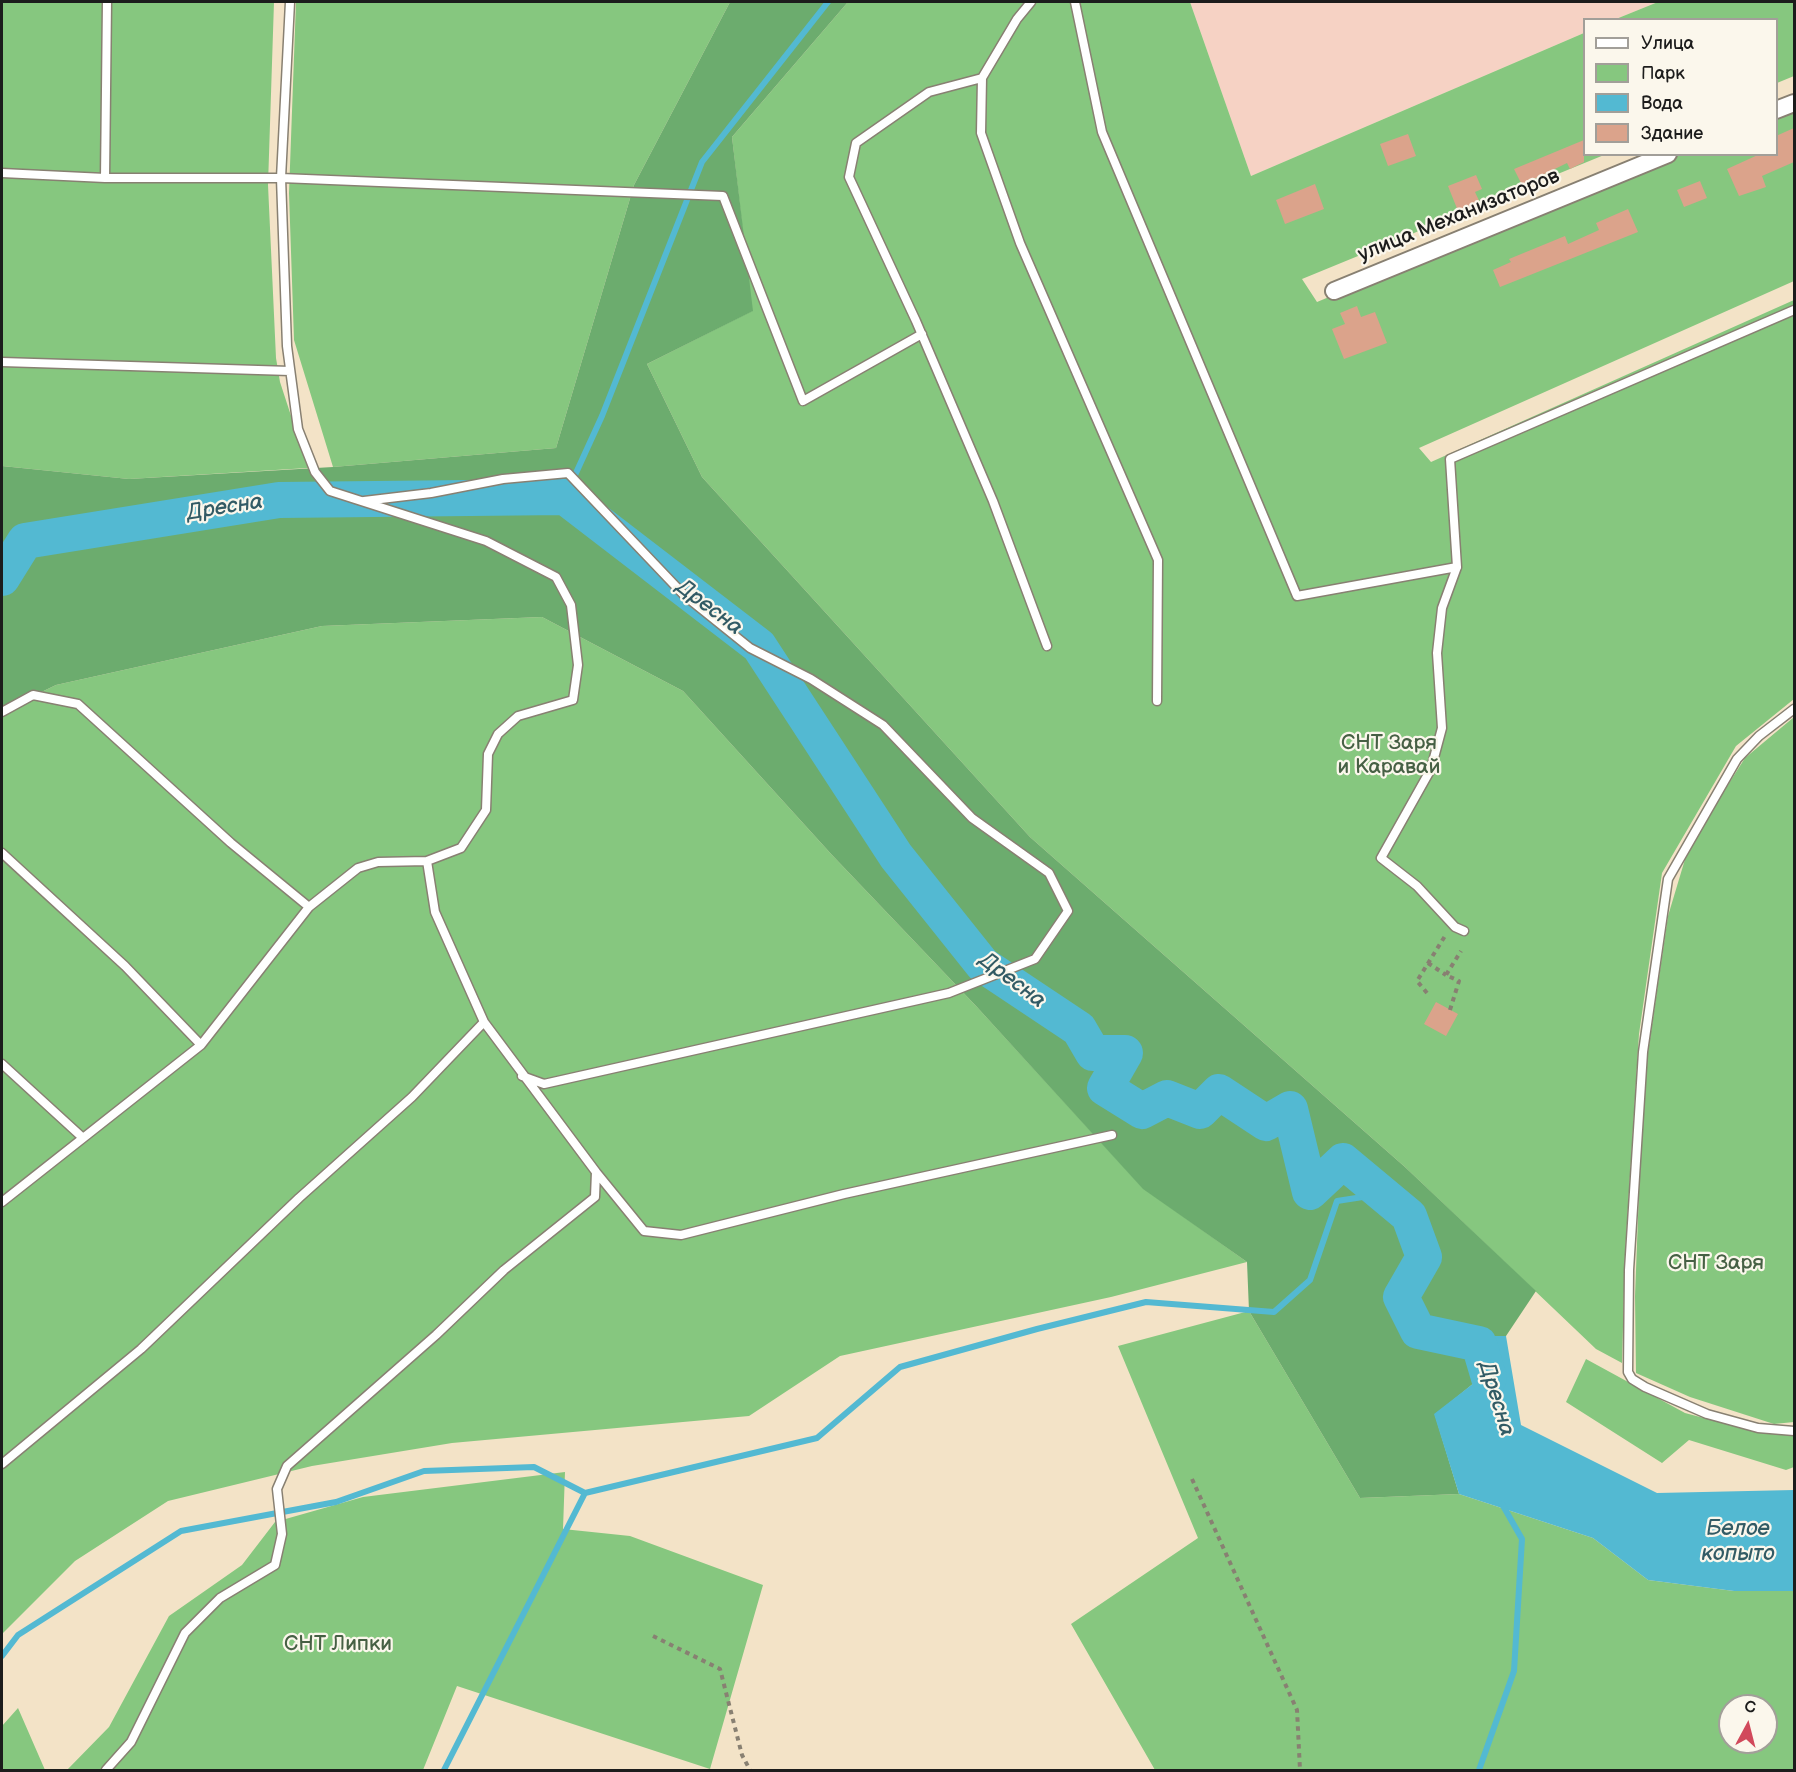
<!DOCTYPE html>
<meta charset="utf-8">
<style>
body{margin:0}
#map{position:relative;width:1796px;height:1772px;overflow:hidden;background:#f3e3c7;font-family:"Balsamiq Sans",sans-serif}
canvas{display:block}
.frame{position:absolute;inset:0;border:3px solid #1c1c1c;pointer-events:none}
.legend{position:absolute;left:1583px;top:18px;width:195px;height:138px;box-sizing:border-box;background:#fbf7ec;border:2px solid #a29f99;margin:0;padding:8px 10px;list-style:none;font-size:18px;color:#1c1c1c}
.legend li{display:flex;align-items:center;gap:12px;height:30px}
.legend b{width:30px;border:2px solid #a29f99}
.north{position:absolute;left:1718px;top:1694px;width:60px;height:60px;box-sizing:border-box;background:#fbf7ec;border:2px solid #a29f99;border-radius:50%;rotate:7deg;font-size:16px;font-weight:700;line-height:24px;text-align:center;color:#1c1c1c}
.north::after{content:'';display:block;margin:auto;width:21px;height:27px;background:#d1495b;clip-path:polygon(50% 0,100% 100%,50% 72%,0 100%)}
</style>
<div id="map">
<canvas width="1796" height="1772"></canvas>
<div class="frame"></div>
<ul class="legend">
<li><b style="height:8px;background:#fff"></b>Улица</li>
<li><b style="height:16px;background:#86c77f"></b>Парк</li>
<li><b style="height:16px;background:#53b9d2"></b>Вода</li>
<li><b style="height:16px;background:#dba38b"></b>Здание</li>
</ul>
<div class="north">С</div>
</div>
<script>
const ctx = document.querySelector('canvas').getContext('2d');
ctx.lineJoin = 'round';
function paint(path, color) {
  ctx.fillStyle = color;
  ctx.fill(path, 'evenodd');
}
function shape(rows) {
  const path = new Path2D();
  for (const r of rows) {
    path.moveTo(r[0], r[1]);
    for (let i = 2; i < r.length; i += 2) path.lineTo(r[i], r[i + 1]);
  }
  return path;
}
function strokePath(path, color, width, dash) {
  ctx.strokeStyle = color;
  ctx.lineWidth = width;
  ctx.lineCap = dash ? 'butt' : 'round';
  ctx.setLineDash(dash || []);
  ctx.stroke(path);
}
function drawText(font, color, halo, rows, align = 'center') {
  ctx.font = font + ' "Balsamiq Sans",sans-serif';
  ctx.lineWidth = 4.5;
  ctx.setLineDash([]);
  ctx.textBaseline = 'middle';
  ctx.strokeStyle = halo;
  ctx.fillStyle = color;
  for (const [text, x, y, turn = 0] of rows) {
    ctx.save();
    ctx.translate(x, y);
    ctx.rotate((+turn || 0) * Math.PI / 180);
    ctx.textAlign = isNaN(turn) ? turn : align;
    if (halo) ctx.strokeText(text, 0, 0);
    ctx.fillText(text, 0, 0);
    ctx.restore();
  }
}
paint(shape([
 [1190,2,1658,2,1616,19,1584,20,1584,33,1251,176]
]), '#f6d2c4');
paint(shape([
 [2,2,274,2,268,185,276,358,280,382,308,468,129,479,2,466],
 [296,2,730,2,634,185,556,448,333,467,294,340,289,193],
 [848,2,1190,2,1251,176,1584,33,1584,154,1604,155,1302,279,1317,302,1670,155,1776,154,1777,110,1794,102,1794,281,1419,448,1431,462,1794,300,1794,699,1736,746,1662,873,1639,1034,1625,1254,1622,1363,1596,1349,1405,1167,1030,837,702,477,647,364,752,311,732,137],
 [1658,2,1794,2,1794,76,1777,83,1776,20,1616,19],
 [542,617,683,691,832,855,976,1006,1143,1188,1247,1262,1111,1297,840,1356,749,1416,452,1443,312,1466,168,1501,75,1561,2,1634,2,711,56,685,322,626],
 [1794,717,1794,1422,1774,1424,1690,1397,1636,1373,1635,1296,1643,1086,1668,916,1689,846,1745,758],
 [1249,1311,1360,1498,1459,1494,1593,1538,1648,1580,1734,1591,1794,1591,1794,1770,1155,1770,1071,1624,1198,1538,1118,1346],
 [1730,1706,1766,1706,1766,1742,1730,1742],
 [1586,1359,1685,1413,1753,1431,1794,1433,1794,1467,1786,1470,1689,1440,1662,1463,1566,1402],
 [565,1472,563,1529,630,1536,763,1585,710,1769,457,1686,423,1770,67,1770,109,1727,169,1616,242,1565,275,1522,363,1497],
 [18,1708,45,1770,2,1770,2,1726]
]), '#86c77f');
paint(shape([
 [730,2,848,2,732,137,753,311,647,364,702,477,1030,837,1405,1167,1536,1291,1506,1336,1464,1337,1474,1383,1435,1415,1459,1494,1360,1498,1249,1311,1247,1262,1143,1189,976,1006,832,855,683,691,542,617,322,626,56,685,2,711,2,466,129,479,333,467,556,448,634,185]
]), '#6cac6e');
paint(shape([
 [1464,1336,1506,1336,1521,1425,1657,1493,1794,1490,1794,1591,1734,1591,1648,1580,1593,1538,1459,1494,1434,1414,1474,1383]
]), '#53b9d2');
strokePath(shape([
 [565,497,602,416,702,162,828,2],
 [2,1656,18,1635,181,1531,336,1502,424,1471,534,1467,585,1493],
 [444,1770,585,1493,817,1438,900,1367,1037,1329,1146,1302,1274,1312,1310,1280,1337,1201,1382,1194],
 [1479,1770,1514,1671,1522,1539,1502,1504]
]), '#53b9d2', 6);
strokePath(shape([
 [2,578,25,541,279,500,565,497,759,646,896,856,983,965,1079,1029,1093,1053,1125,1053,1105,1088,1142,1111,1167,1098,1200,1111,1219,1092,1266,1123,1290,1109,1310,1192,1343,1161,1409,1216,1424,1257,1401,1297,1418,1331,1479,1344,1489,1378]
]), '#53b9d2', 36);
paint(shape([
 [1794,128,1794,162,1762,176,1766,187,1739,196,1727,169,1760,154,1776,154,1776,136],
 [1408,134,1416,156,1388,166,1380,144],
 [1584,140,1584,162,1570,169,1567,163,1522,185,1514,169],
 [1476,175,1482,189,1475,192,1482,207,1460,216,1448,186],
 [1700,181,1707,198,1684,207,1677,190],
 [1315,184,1324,209,1285,224,1276,200],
 [1628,209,1638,232,1500,287,1493,270,1511,262,1509,259,1565,236,1568,244,1599,230,1596,223],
 [1357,306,1361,317,1375,312,1387,343,1344,359,1332,329,1345,324,1340,313],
 [1436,1002,1458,1014,1446,1036,1424,1024]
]), '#dba38b');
const lane = shape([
 [107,2,105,178,281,178,723,196,803,401,922,334],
 [1031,2,1017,19,982,78,981,133,1020,243,1158,560,1157,701],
 [1075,2,1102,132,1297,596,1457,567],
 [982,78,929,92,856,143,849,177,916,321,993,501,1047,646],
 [2,173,105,178],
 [2,362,290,371],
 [364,501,431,493,503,479,568,473,684,595,750,648,811,679,883,725,972,818,1049,873,1068,911,1035,959,949,993,544,1084,522,1076],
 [1794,709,1759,736,1737,759,1668,879,1643,1052,1629,1270,1628,1372,1632,1379,1645,1387,1707,1414,1758,1428,1794,1431],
 [2,712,33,695,78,704,231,843,309,907],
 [2,853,125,966,201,1045],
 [1464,931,1455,927,1417,886,1381,858,1431,769,1442,728,1437,653,1442,608,1457,567,1450,459,1794,310],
 [2,1064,83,1138],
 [596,1172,644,1231,681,1235,844,1194,1112,1135],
 [2,1202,201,1045,309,907,358,868,378,862,427,861,461,848,486,810,488,754,498,734,518,716,573,700,578,665,571,605,556,577,486,541,330,491,315,472,298,429,287,346,281,178,290,2],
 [2,1464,141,1349,299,1198,412,1097,484,1022],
 [106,1770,131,1742,185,1633,220,1598,275,1565,282,1534,277,1489,287,1466,436,1335,504,1270,595,1197,596,1172,484,1022,435,912,427,861]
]);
const street = shape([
 [1776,110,1794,103],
 [1334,291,1668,154]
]);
strokePath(lane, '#888072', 11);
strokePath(street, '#888072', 20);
strokePath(shape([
 [1428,963,1446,975],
 [1427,993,1417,981,1445,936],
 [1450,1010,1459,981,1446,975,1461,951],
 [1192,1479,1297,1710,1300,1770],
 [653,1636,720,1669,742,1755,750,1770]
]), '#888072', 4, [4.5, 4.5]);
strokePath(lane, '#fff', 8);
strokePath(street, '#fff', 16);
drawText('21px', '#1c1c1c', '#fbf7ec', [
 ["улица Механизаторов",1459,216,-22]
]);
drawText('21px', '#466044', '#fbf7ec', [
 ["СНТ Заря",1389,744],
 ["и Каравай",1389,768],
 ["СНТ Заря",1716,1264],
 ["СНТ Липки",338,1645]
]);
drawText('italic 22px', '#325b65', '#fbf7ec', [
 ["Дресна",225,508,-9],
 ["Дресна",709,608,37],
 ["Дресна",1012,981,37],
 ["Дресна",1496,1399,73],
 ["Белое",1738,1529],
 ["копыто",1738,1554]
]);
</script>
